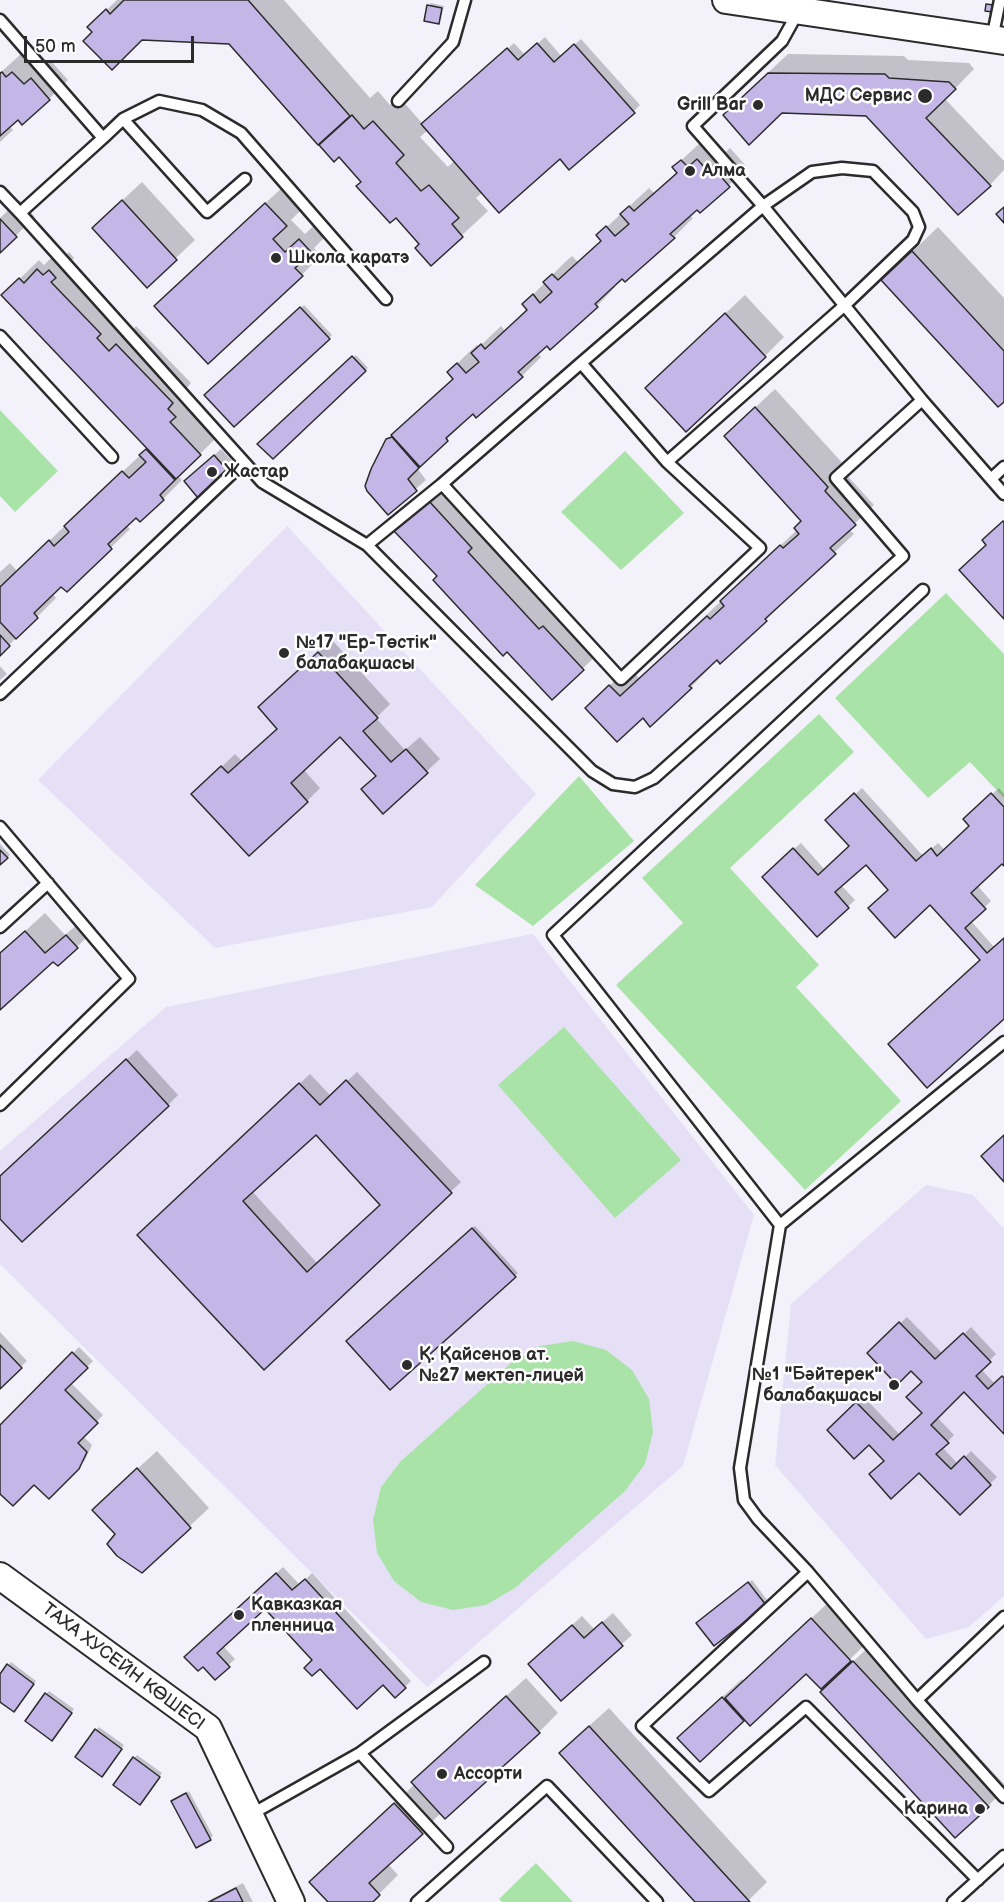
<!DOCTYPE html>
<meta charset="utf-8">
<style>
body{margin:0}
#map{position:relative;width:1004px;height:1902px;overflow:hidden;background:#f3f1fa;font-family:"Balsamiq Sans",sans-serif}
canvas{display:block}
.scale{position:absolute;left:24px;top:36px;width:170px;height:27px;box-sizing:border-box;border:3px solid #2b2b2b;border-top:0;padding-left:8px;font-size:18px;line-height:21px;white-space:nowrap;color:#2b2b2b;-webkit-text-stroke:4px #fff;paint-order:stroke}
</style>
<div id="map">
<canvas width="1004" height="1902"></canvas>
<div class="scale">50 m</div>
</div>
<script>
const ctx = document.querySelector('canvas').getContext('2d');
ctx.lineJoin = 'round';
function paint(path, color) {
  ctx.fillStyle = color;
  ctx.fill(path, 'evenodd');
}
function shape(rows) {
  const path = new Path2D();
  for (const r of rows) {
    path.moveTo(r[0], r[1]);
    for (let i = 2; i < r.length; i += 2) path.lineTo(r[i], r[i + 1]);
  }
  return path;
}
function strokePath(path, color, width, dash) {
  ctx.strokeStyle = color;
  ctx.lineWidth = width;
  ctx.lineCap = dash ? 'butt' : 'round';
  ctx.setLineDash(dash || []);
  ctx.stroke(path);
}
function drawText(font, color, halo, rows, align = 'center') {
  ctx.font = font + ' "Balsamiq Sans",sans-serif';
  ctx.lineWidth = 5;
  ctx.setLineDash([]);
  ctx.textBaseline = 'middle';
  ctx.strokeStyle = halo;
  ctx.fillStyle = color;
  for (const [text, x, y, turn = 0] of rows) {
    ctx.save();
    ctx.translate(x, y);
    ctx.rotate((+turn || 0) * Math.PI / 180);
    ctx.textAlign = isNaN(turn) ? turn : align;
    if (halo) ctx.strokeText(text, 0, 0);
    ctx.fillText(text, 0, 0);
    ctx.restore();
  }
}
paint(shape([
 [287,526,536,794,432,907,215,948,38,780],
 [533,934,754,1215,683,1466,427,1687,0,1264,0,1151,166,1007],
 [926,1185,973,1195,1004,1229,1004,1596,969,1627,926,1639,775,1465,791,1304]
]), '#e5e0f5');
paint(shape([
 [0,410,58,471,15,512,0,496],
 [625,451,684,513,621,570,561,512],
 [946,593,1004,654,1004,798,970,762,928,798,835,698],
 [819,714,854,752,730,868,819,965,796,987,901,1101,805,1190,616,985,683,923,642,878],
 [579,776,634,841,533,926,475,885],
 [564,1027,681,1160,615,1218,498,1085],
 [573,1341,606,1350,632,1370,649,1399,653,1432,645,1464,625,1491,515,1588,486,1605,453,1610,421,1602,394,1581,377,1553,373,1520,381,1487,401,1461,511,1363,540,1346],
 [536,1863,573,1902,502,1902,499,1899]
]), '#aae3a8');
paint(shape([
 [117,0,284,0,370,98,378,91,390,105,399,97,423,124,514,43,525,55,545,37,562,57,581,39,640,105,634,111,560,157,483,192,476,198,488,211,431,264,421,244,363,181,334,132,230,42,94,32,89,27],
 [428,130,455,160,448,167,420,137],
 [431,3,444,6,441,19,438,22,428,6],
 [21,54,26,59,32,54,43,67,50,60,68,80,49,99,18,118,9,126,13,130,0,142,0,73],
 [788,54,904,56,908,60,969,63,974,69,945,99,1004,161,1004,170,990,185,867,115,743,96],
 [701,142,708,149,717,142,726,152,730,148,747,167,728,186,689,215,693,218,674,237,613,285,615,287,597,306,537,353,541,357,522,376,476,416,473,412,465,420,466,421,417,468,426,480,388,513,387,440,454,378,449,372,468,353,477,345,479,347,501,326,505,331,528,309,524,304,564,263,572,256,578,262,602,240,598,235,649,188,654,193,678,171,674,167],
 [142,182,195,240,147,285,113,209],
 [285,185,305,206,291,220,305,234,319,221,329,233,314,248,320,256,302,275,175,287],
 [19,200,35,217,0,251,0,218],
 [938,227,1004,298,1004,399,883,280],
 [57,252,63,258,69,252,74,258,70,262,119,314,115,319,129,333,136,326,191,383,186,389,194,397,188,402,219,435,178,476,182,480,163,499,140,520,136,516,126,525,130,529,67,590,62,584,52,593,56,598,0,654,0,572,10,563,17,571,149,447,3,295,39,260,44,265],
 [745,295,784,337,765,356,666,369],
 [304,305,332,335,234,425,206,395],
 [356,355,368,368,273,457,259,444],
 [775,389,846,467,843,471,874,505,849,529,854,534,784,600,785,601,766,620,717,658,708,667,710,668,691,687,643,716,606,689,629,667,639,678,797,530,803,520,745,417],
 [221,449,234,463,198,495,192,475],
 [448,482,490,528,486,532,559,611,563,608,602,650,552,698,397,531],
 [332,640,390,704,376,718,405,750,420,737,440,759,383,812,377,775,341,735,303,769,320,788,307,801,207,781,235,754,242,761,278,728,273,694],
 [0,666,7,674,0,680],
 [862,788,923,856,938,843,945,850,971,826,971,813,999,788,1004,794,1004,864,1002,862,977,885,991,901,971,921,995,948,1004,939,1004,1017,982,960,930,903,890,890,866,863,841,885,855,900,817,935,770,870,801,843,825,870,851,846,834,814],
 [0,844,10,855,0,863],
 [45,913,65,935,86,917,96,928,77,947,53,959,0,1008,0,954],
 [137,1050,178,1095,168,1105,0,1216,0,1177],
 [357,1072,461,1182,264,1368,149,1225,310,1074,331,1096],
 [316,1132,382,1205,317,1263,252,1191],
 [475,1226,518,1273,390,1388,348,1341],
 [907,1317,943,1354,971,1327,996,1354,981,1369,995,1384,1004,1375,1004,1432,964,1390,937,1417,954,1435,942,1447,958,1464,971,1451,997,1477,960,1513,919,1471,886,1460,869,1443,829,1430,864,1397,900,1435,924,1413,923,1382,911,1369,869,1353],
 [0,1332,27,1361,0,1387],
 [79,1347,93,1361,71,1383,103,1415,83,1436,92,1445,85,1460,49,1497,34,1483,0,1492,0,1427],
 [157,1451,209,1508,142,1571,117,1534,113,1491],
 [283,1567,300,1585,312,1573,411,1681,396,1696,383,1682,314,1660,265,1607,223,1646,235,1659,215,1678,193,1651],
 [752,1580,768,1601,715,1644,701,1620],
 [831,1600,869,1641,821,1687,807,1672,745,1718,700,1760,698,1719,742,1679,744,1681],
 [613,1613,632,1635,561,1699,540,1654,582,1616,594,1629],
 [873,1643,1004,1784,1004,1790,988,1806,841,1673],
 [11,1662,36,1681,16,1707,0,1700,0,1676],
 [526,1678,558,1713,539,1732,441,1813,388,1864,398,1875,371,1902,330,1902,311,1882,415,1784,413,1782,432,1763],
 [49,1691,74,1709,54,1736,46,1694],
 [609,1708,767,1882,747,1902,697,1902,580,1734],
 [99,1727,124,1745,104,1772,96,1730],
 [137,1755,162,1773,143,1800,134,1758],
 [189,1791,213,1836,197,1846,176,1798],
 [243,1883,253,1902,206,1902]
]), '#0003');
const building = shape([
 [124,0,248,0,350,116,318,145,229,44,142,40,112,70,83,41,92,32,87,27,106,9,110,14,124,0],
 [986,4,993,5,992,12,985,11,986,4],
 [427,5,442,8,439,24,424,21,427,5],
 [537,43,554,62,574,44,635,113,569,170,560,159,499,213,421,124,507,48,518,60,537,43],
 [2,72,6,77,12,72,24,84,31,78,50,100,22,125,18,120,0,136,0,73,2,72],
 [768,73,885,74,889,78,949,82,956,89,926,118,991,186,958,215,866,116,782,113,749,145,723,115,768,73],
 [352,115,364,129,373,121,404,155,396,163,421,191,429,185,459,218,452,224,463,237,431,266,415,248,419,244,396,218,390,223,356,186,361,182,339,157,334,162,319,145,352,115],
 [697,159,706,169,711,165,730,187,700,213,697,210,670,234,675,238,625,282,622,279,595,304,598,307,550,350,547,346,518,372,523,377,476,418,473,414,446,438,448,441,420,467,391,435,453,379,447,372,457,363,466,373,479,362,471,353,481,344,485,349,527,310,522,304,533,294,540,303,552,292,543,282,552,274,558,280,601,241,596,235,606,226,615,236,629,224,620,214,629,206,634,211,677,173,672,167,681,160,688,167,697,159],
 [122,200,177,260,147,288,92,228,122,200],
 [265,203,287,226,273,239,285,252,299,239,312,253,295,268,303,276,208,364,154,306,265,203],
 [1004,207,1004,223,996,214,1004,207],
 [0,219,17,237,0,253,0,219],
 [912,251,1004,351,1004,402,998,407,881,280,912,251],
 [37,269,43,275,49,270,56,278,51,282,101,334,97,338,109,351,116,344,173,403,168,409,176,417,170,422,201,455,176,479,1,295,19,278,24,283,37,269],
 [300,307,330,339,234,427,204,395,300,307],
 [725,313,766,357,686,432,645,388,725,313],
 [352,356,366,371,273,459,257,444,352,356],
 [755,407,828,487,825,491,856,525,830,548,836,554,765,619,767,621,720,664,717,660,689,686,692,688,650,727,643,718,617,742,585,708,609,685,620,696,707,616,710,619,724,606,720,601,780,545,783,548,799,534,794,528,801,521,724,436,755,407],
 [392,437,419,468,408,479,417,491,388,515,367,491,365,486,371,469,386,439,392,437],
 [146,449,175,480,160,495,164,500,140,522,136,518,108,544,112,549,67,592,61,587,34,613,38,618,16,639,0,622,0,587,49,540,54,546,69,532,64,526,122,471,129,478,146,462,139,455,146,449],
 [214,455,228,471,198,498,184,481,214,455],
 [428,500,472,548,468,552,539,629,543,626,584,670,552,700,507,652,503,656,433,580,437,576,394,531,428,500],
 [1003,521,1004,522,1004,619,959,570,986,545,982,540,1003,521],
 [0,635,10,646,0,656,0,635],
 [318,652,378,718,363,731,391,762,406,749,428,773,383,814,361,789,376,776,340,737,291,783,308,802,249,856,191,794,221,766,228,773,277,729,258,707,318,652],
 [854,793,916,861,931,848,937,856,969,826,963,819,991,793,1004,807,1004,866,1002,864,971,893,986,909,965,928,987,953,1004,938,1004,1019,927,1088,888,1044,980,960,930,905,895,938,868,908,888,890,866,865,835,892,849,908,817,937,762,877,793,848,818,875,849,846,825,820,854,793],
 [0,850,8,858,0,865,0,850],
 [25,931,45,953,66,935,78,948,58,966,53,962,0,1010,0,953,25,931],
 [126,1059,169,1106,22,1242,0,1219,0,1176,126,1059],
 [346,1080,452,1193,264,1370,137,1235,299,1083,320,1105,346,1080],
 [316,1135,380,1205,307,1272,243,1201,316,1135],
 [1004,1135,1004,1182,981,1156,1004,1135],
 [472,1228,516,1277,390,1390,346,1341,472,1228],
 [899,1322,935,1359,963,1333,991,1362,976,1376,988,1389,1002,1376,1004,1378,1004,1434,964,1392,931,1425,949,1443,936,1454,951,1469,964,1456,991,1485,960,1515,919,1473,891,1499,869,1474,884,1461,869,1445,854,1459,827,1430,856,1402,893,1440,922,1413,906,1397,922,1382,911,1371,897,1385,867,1353,899,1322],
 [0,1345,22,1368,0,1389,0,1345],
 [72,1352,88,1368,65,1390,98,1423,78,1443,87,1452,79,1469,49,1499,34,1485,13,1506,0,1494,0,1425,72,1352],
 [137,1468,191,1528,142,1573,117,1556,107,1544,115,1534,92,1510,137,1468],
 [276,1573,292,1590,305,1579,406,1688,395,1698,383,1685,357,1709,320,1669,312,1676,304,1668,312,1660,265,1609,217,1653,230,1667,215,1680,203,1667,198,1671,184,1657,276,1573],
 [748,1582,766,1605,714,1646,696,1623,748,1582],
 [811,1618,851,1661,821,1689,806,1674,750,1726,725,1698,811,1618],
 [602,1622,623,1646,561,1701,528,1664,572,1625,584,1638,602,1622],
 [853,1661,989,1807,955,1838,820,1692,853,1661],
 [7,1664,34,1684,14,1712,0,1702,0,1674,7,1664],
 [45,1693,72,1713,52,1741,25,1721,45,1693],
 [506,1696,540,1733,445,1819,411,1782,506,1696],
 [722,1697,744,1721,700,1762,677,1738,722,1697],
 [589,1726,750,1902,695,1902,559,1753,589,1726],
 [95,1729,122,1749,102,1777,75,1757,95,1729],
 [133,1757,160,1777,140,1805,113,1785,133,1757],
 [186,1793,211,1840,196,1848,171,1801,186,1793],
 [394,1803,423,1834,369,1883,380,1895,373,1902,328,1902,309,1882,394,1803],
 [236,1888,243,1902,209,1902,236,1888]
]);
paint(building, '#c4b7e8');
strokePath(building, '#2b2b2b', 1.5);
const service = shape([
 [798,12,782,41,693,126,763,206,922,400,1004,494],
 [0,20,103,138,20,213,262,482,367,545,592,771,613,784,635,787,654,778,903,556,836,478,922,400],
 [992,39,1000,0],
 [398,101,453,42,465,0],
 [123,119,159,101,202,110,241,133,386,299],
 [103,138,123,119,207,212,245,179],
 [0,192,20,213],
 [0,336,112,457],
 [991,479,1004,467],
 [442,484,581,363],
 [367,545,442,484,621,679,760,548,667,462,581,363,763,206,812,172,842,168,873,171,913,212,919,227,913,240,845,305,667,462],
 [923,590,553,935,780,1225,740,1468,744,1500,758,1519,808,1572,917,1700,1004,1797],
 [0,694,243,463],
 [0,827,129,979,0,1105],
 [0,927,48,883],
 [780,1225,1004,1042],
 [808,1572,642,1726,709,1791,806,1707,978,1880],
 [917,1700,1004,1617],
 [360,1753,484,1662],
 [250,1815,360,1753,447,1847],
 [417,1902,547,1786,657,1902],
 [953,1902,1004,1856]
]);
const tertiary = shape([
 [726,0,1004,41],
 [0,1576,208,1728,291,1902]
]);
strokePath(service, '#2b2b2b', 15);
strokePath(tertiary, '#2b2b2b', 30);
strokePath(service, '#fff', 10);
strokePath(tertiary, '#fff', 26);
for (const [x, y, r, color] of [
 [925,96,8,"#2b2b2b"],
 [758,105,6,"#2b2b2b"],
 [690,171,6,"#2b2b2b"],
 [276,258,6,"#2b2b2b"],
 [212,472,6,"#2b2b2b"],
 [284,653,6,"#2b2b2b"],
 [407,1365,6,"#2b2b2b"],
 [894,1385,6,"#2b2b2b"],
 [239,1615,6,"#2b2b2b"],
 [442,1774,6,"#2b2b2b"],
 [980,1809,6,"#2b2b2b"]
]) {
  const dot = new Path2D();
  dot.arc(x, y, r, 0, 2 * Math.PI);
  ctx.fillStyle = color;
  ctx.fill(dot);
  strokePath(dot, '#fff', 2);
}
drawText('bold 18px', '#2b2b2b', '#fff', [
 ["МДС Сервис",912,96,"right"],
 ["Grill Bar",746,105,"right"],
 ["Алма",702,171],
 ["Школа каратэ",288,258],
 ["Жастар",224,472],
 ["№17 \"Ер-Төстік\"",296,643],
 ["балабақшасы",296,664],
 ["Қ. Қайсенов ат.",419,1355],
 ["№27 мектеп-лицей",419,1376],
 ["№1 \"Бәйтерек\"",882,1375,"right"],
 ["балабақшасы",882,1396,"right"],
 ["Кавказкая",251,1605],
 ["пленница",251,1626],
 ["Ассорти",454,1774],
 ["Карина",968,1809,"right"]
], 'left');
drawText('18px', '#2b2b2b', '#fff', [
 ["ТАХА ХУСЕЙН КӨШЕСІ",123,1667,37]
]);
</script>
